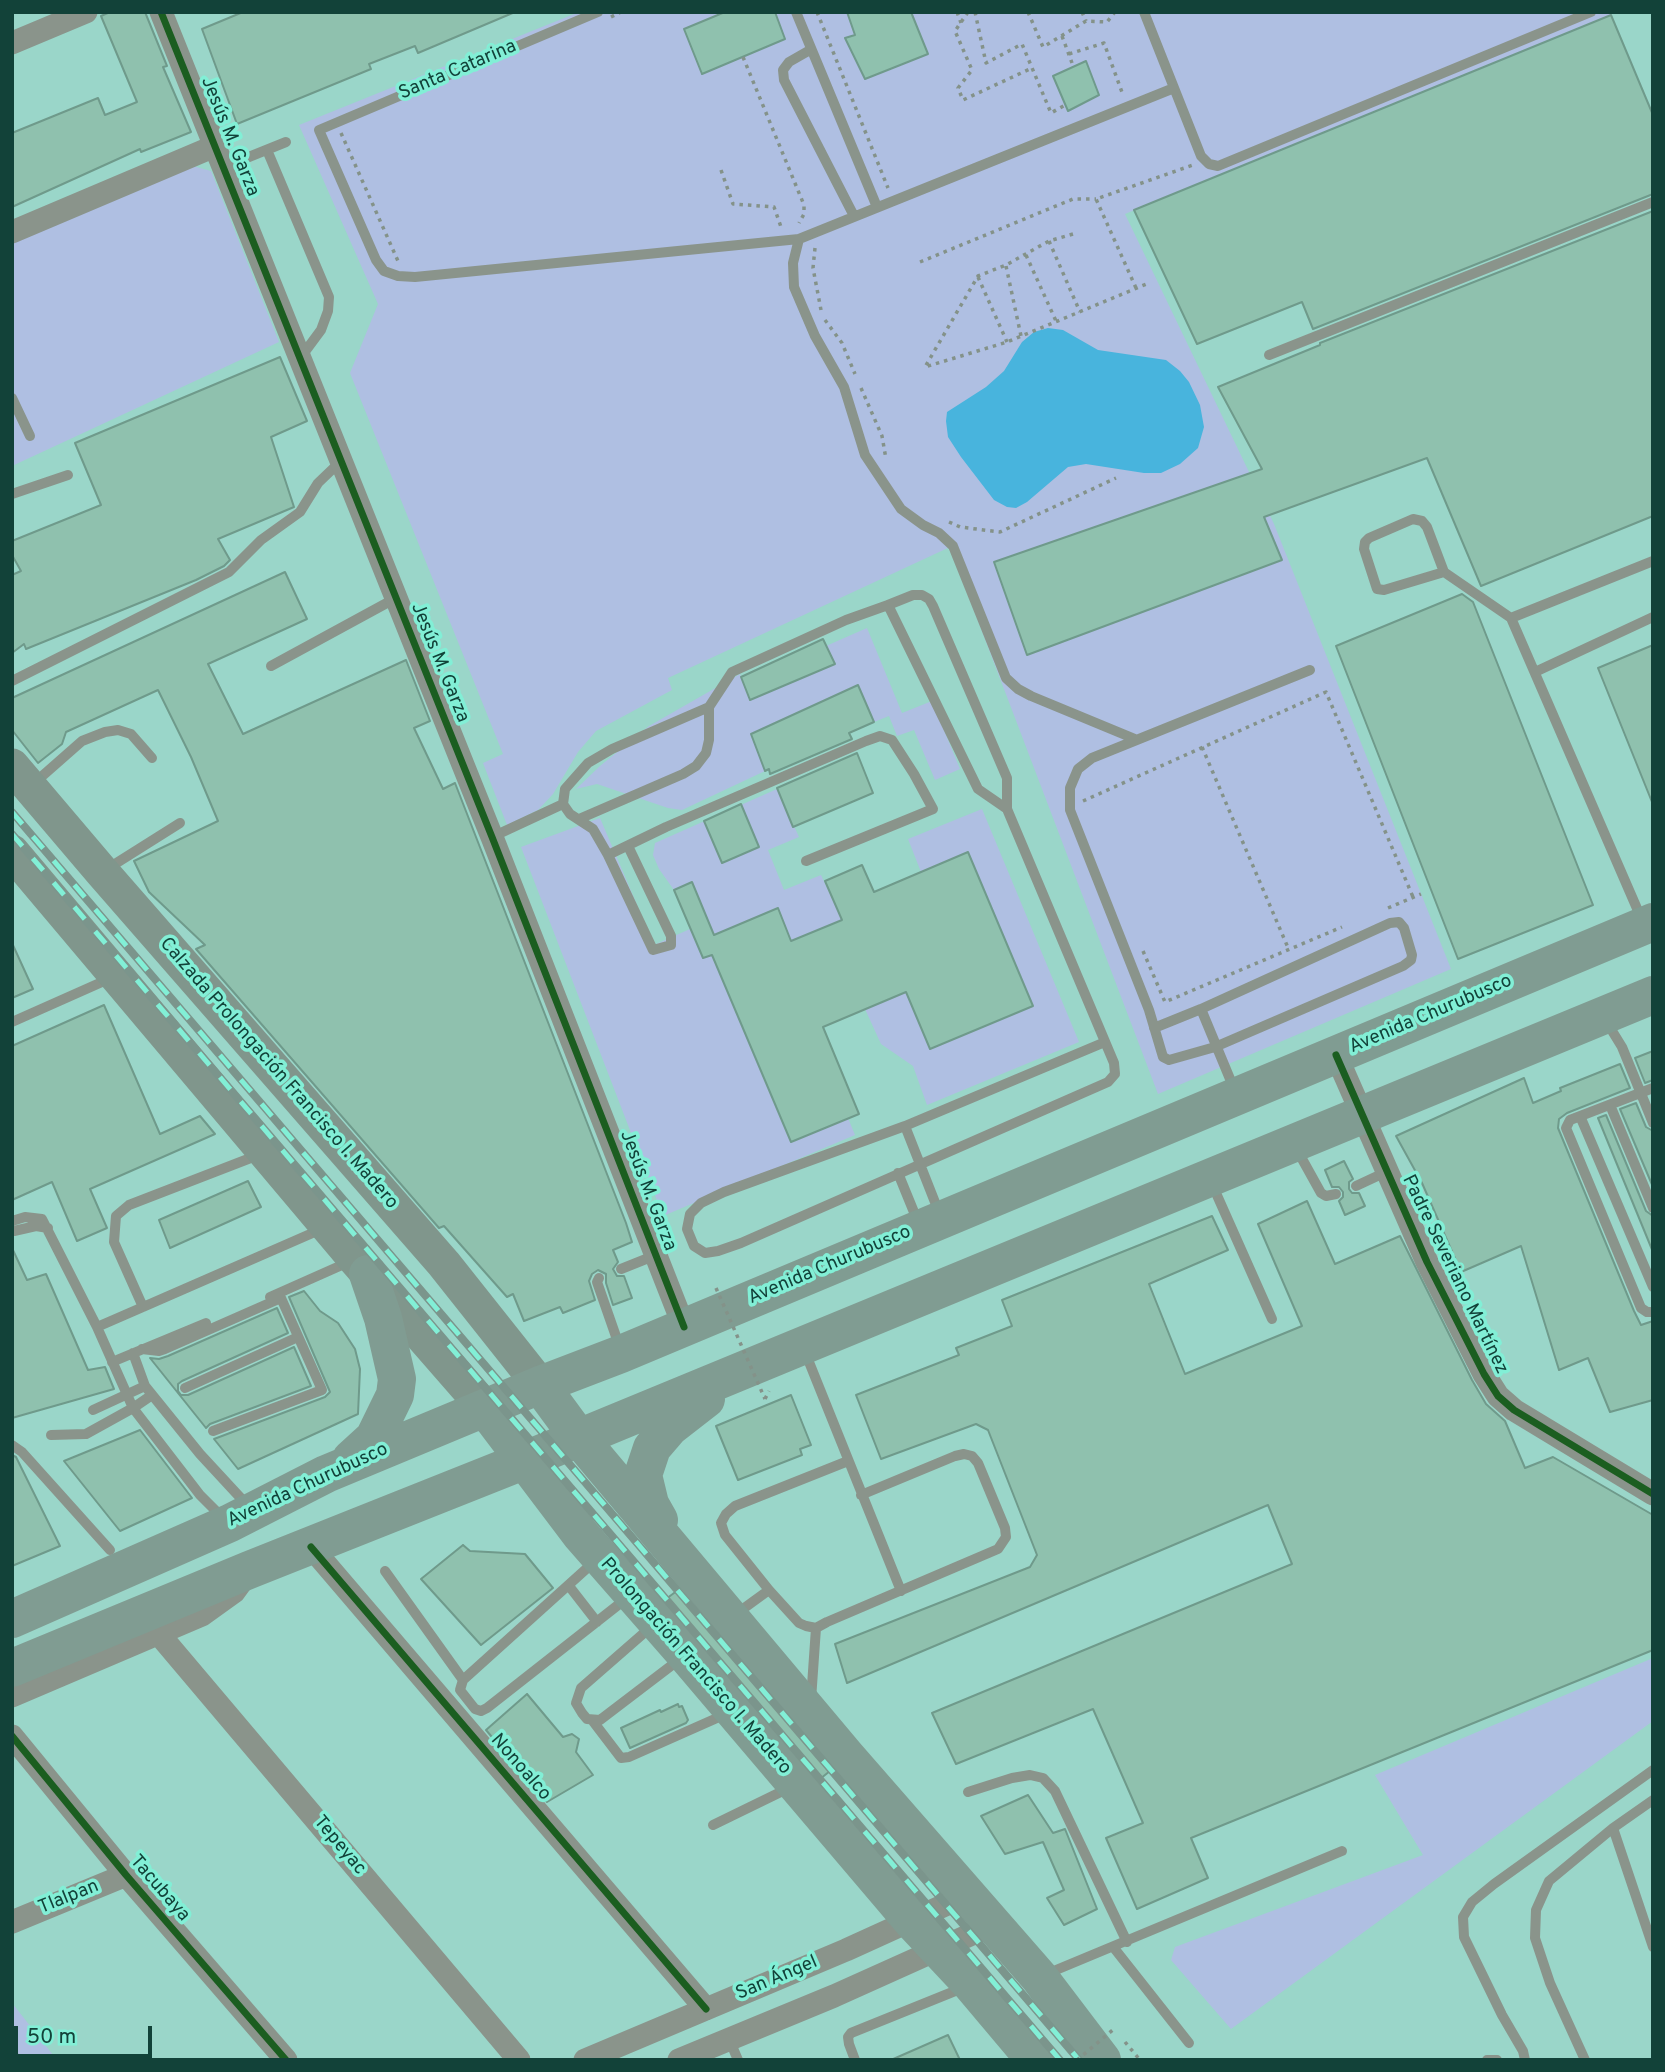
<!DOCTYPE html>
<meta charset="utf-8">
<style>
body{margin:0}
#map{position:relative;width:1665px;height:2072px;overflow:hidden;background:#9ad6c9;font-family:Overpass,sans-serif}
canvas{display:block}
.frame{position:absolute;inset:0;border:14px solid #124239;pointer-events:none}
.scale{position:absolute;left:14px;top:2026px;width:138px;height:32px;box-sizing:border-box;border:4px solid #124239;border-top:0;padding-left:9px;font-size:21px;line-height:24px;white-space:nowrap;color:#124239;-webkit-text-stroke:5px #82efd6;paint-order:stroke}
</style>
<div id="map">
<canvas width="1665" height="2072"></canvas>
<div class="frame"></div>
<div class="scale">50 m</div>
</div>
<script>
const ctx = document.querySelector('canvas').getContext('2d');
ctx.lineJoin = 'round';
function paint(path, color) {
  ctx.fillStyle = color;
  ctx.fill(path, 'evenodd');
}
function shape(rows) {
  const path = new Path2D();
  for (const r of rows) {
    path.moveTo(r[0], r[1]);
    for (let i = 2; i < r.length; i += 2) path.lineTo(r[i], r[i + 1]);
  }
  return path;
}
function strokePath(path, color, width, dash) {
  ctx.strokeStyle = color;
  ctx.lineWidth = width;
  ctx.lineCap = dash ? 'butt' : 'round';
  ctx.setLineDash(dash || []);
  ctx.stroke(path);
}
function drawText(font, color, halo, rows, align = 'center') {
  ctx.font = font + ' Overpass,sans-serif';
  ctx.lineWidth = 7;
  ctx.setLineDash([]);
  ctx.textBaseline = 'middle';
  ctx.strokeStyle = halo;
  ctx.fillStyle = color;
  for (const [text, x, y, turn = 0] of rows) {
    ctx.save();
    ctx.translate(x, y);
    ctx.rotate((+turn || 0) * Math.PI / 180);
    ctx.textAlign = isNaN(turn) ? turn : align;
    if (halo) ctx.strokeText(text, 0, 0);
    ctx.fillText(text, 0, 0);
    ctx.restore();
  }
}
paint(shape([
 [579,12,1617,12,1125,214,1274,524,1451,969,1158,1094,950,547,668,678,672,690,596,731,578,752,553,794,538,810,507,825,483,763,503,754,350,373,378,304,299,125],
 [189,165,211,171,279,342,12,466,12,241],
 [867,628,902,713,932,701,960,769,935,780,914,730,897,736,889,716,874,722,858,686,751,734,765,771,682,810,668,808,597,784,576,789,600,766,649,726,740,674,750,700,834,665,826,646],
 [777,789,799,837,768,850,784,890,821,875,842,920,791,941,777,908,714,935,691,883,674,890,659,869,653,855,655,843],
 [982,809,1079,1042,927,1105,913,1066,881,1044,865,1009,906,992,1033,1006,968,852,921,872,908,839],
 [600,818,654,945,690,929,702,957,712,955,791,1142,848,1118,855,1135,663,1216,521,847],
 [1653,1658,1653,1721,1231,2029,1171,1960,1175,1947,1423,1855,1375,1775],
 [12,2003,57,2060,12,2060]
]), '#afbfe2');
paint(shape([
 [1048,328,1063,330,1098,350,1166,360,1180,371,1189,382,1200,405,1204,427,1198,448,1180,464,1161,473,1144,473,1086,464,1068,467,1027,502,1016,508,1007,507,994,500,961,457,948,437,946,421,947,412,986,387,1004,371,1022,342,1034,332]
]), '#48b4dd');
const building = shape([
 [110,12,145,12,167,66,163,67,191,132,141,152,140,149,12,207,12,133,98,98,105,115,137,102,101,16,110,12],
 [243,12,515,12,418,53,415,46,369,64,371,69,237,124,202,29,243,12],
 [725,12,775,12,785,39,702,74,684,29,725,12],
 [847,12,911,12,928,54,865,79,845,38,855,35,847,12],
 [1611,15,1653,115,1653,194,1313,329,1302,302,1197,344,1134,210,1611,15],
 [1086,61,1099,95,1068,111,1053,76,1086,61],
 [1653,211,1653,516,1481,586,1427,458,1264,517,1282,560,1027,655,994,562,1262,469,1218,387,1320,345,1320,343,1653,211],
 [280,357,307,421,271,437,294,507,218,539,230,560,224,566,196,580,26,649,24,644,12,653,12,575,21,571,12,555,12,541,101,505,75,443,280,357],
 [285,572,307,619,208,664,243,734,406,660,430,721,414,728,443,789,455,783,626,1223,632,1242,613,1250,618,1262,613,1269,617,1276,624,1276,632,1298,613,1305,606,1283,606,1274,598,1270,592,1274,589,1281,595,1300,563,1313,560,1307,524,1321,513,1294,507,1297,444,1226,439,1228,196,949,205,945,149,892,134,861,218,821,191,757,158,690,66,732,62,744,38,763,12,730,12,698,285,572],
 [1462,594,1473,602,1593,905,1458,959,1336,646,1462,594],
 [823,639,835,664,750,700,741,677,823,639],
 [1653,645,1653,802,1652,802,1598,668,1653,645],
 [858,685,874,722,849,733,852,739,770,774,769,769,765,771,751,734,858,685],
 [857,753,873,793,793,827,777,788,857,753],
 [741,804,759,847,722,863,704,821,741,804],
 [968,852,1033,1006,930,1049,906,992,823,1027,859,1114,791,1142,712,955,703,958,674,890,692,882,714,935,778,908,791,941,842,920,825,881,862,865,874,892,968,852],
 [12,943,33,989,12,998,12,943],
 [104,1005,160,1134,200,1116,215,1134,90,1189,107,1228,77,1241,52,1182,12,1200,12,1046,104,1005],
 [1653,1051,1653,1080,1645,1083,1635,1058,1653,1051],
 [1620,1064,1630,1088,1567,1113,1559,1119,1558,1128,1634,1311,1641,1325,1653,1321,1653,1400,1610,1412,1588,1358,1559,1370,1521,1246,1461,1272,1422,1183,1396,1136,1524,1078,1533,1103,1561,1091,1560,1088,1620,1064],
 [1636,1103,1646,1127,1653,1131,1653,1187,1620,1109,1636,1103],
 [1606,1115,1646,1211,1653,1216,1653,1252,1598,1118,1606,1115],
 [1344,1161,1353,1179,1349,1182,1349,1189,1352,1193,1359,1193,1365,1206,1345,1215,1339,1201,1343,1197,1343,1192,1339,1187,1332,1187,1325,1170,1344,1161],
 [248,1181,261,1207,170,1248,159,1220,248,1181],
 [1307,1201,1335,1264,1400,1236,1472,1380,1486,1404,1505,1421,1525,1468,1553,1457,1653,1515,1653,1650,1191,1838,1208,1878,1137,1909,1106,1838,1143,1823,1093,1709,956,1764,932,1713,1292,1564,1268,1505,847,1683,835,1644,1030,1567,1037,1555,988,1430,976,1424,881,1459,856,1395,959,1355,956,1348,1012,1326,1002,1300,1212,1216,1228,1250,1149,1284,1185,1374,1302,1326,1258,1224,1307,1201],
 [12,1248,27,1280,46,1274,88,1370,105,1367,114,1389,12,1418,12,1248],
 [304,1291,320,1311,338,1323,355,1349,360,1369,358,1414,238,1469,214,1439,325,1397,330,1392,289,1297,304,1291],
 [277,1308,288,1333,182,1381,178,1384,178,1391,181,1395,188,1395,294,1347,311,1386,210,1424,206,1428,150,1358,159,1359,168,1356,277,1308],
 [791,1395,811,1445,800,1449,802,1455,738,1480,716,1426,791,1395],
 [140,1430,192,1498,120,1531,64,1461,140,1430],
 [12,1455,16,1457,60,1546,12,1566,12,1455],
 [463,1545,470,1551,525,1554,553,1588,481,1645,421,1579,463,1545],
 [678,1590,830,1771,820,1779,666,1599,678,1590],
 [527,1694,563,1737,572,1734,579,1739,576,1752,593,1775,547,1802,486,1730,527,1694],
 [678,1704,679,1707,682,1706,688,1720,686,1723,630,1748,621,1728,660,1710,661,1712,678,1704],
 [1028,1795,1053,1833,1065,1829,1097,1909,1064,1925,1047,1898,1064,1890,1043,1842,1005,1854,981,1816,1028,1795],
 [948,2035,960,2060,891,2060,948,2035]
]);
paint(building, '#8fc1ae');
strokePath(building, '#6f9a8b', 2);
strokePath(shape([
 [817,12,888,188],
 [957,12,961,23],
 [968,12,955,31,972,70,958,88,963,100,1032,68],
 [975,12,986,63,1022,44,1051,113,1065,105],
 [1028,12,1043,47,1086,21,1107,22,1115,12],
 [1082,12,1086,21],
 [611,17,621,12],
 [1062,36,1072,63],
 [1069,54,1104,43,1123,95],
 [743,57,804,205,804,214,799,223],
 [341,133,398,261],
 [721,170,733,204,774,207,781,227],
 [1073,234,1049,241,1006,265,978,276,925,367,1007,342,1149,283],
 [1049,241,1080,312],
 [815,248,813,268,821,310],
 [1026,255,1056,321],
 [920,262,1073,199,1096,199],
 [1006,266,1021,336],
 [978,277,1007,342],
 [1136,288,1096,199,1193,165],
 [825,320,842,343,855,374],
 [861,388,882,436,886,459],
 [949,522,960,527,1000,532,1116,478],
 [1202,747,1289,950],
 [1083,801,1326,692,1413,897],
 [1388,908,1421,894],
 [1143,951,1165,1002,1342,927],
 [765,1399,769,1391],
 [1125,2042,1140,2060]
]), '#849289', 3.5, [3.5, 5]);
strokePath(shape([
 [598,12,319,130,376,260,384,271,398,276,415,277,799,239,1174,88],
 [796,12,877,207],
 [1144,12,1201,156,1209,164,1218,166,1591,12],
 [810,50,789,62,783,70,784,80,854,216],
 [267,150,329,297,328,311,321,330,301,357],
 [224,167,286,142],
 [799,239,793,263,794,287,815,336,844,387,865,455,901,509,923,525,939,533,953,546,1006,678,1018,689,1031,696,1135,739],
 [1269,355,1653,202],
 [12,398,30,436],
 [12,494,68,475],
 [1444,572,1384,590,1377,589,1364,549,1365,542,1369,538,1413,519,1422,521,1427,527,1444,572,1511,618,1642,920],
 [1511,618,1653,561],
 [271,666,396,598],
 [1535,672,1653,617],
 [12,681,229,572,261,540,300,512,318,483,341,461],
 [32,785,82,741,105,732,118,730,131,734,152,758],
 [563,804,565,789,588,763,612,749,709,707],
 [1007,809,978,789,888,605,913,595,922,595,929,599,933,606,1007,778,1007,809,1114,1063,1115,1074,1108,1082,741,1243,718,1251,705,1253,694,1246,687,1229,690,1214,701,1203,724,1192,905,1126,1105,1042],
 [579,819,683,774,696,766,706,753,709,740,709,707,732,672,846,620,888,605],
 [492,837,563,804,570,814,593,829,608,855,666,827,866,741,880,736,892,740,914,774,933,809,806,861],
 [608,855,653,950,671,945,671,936,628,846],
 [107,869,180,823],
 [1201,1009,1235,1091],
 [1606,1021,1622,1047,1653,1123],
 [12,1022,111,978],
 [1154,1028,1201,1009,1390,923,1399,922,1404,928,1412,955,1411,960,1403,966,1215,1047,1169,1060,1163,1057,1149,1010,1070,810,1070,788,1078,769,1092,758,1310,670],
 [1653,1088,1570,1120,1566,1128,1641,1308,1647,1312,1653,1312],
 [1610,1105,1653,1208],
 [1580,1116,1653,1287],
 [905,1126,940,1215],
 [1296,1148,1321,1193,1326,1196,1336,1194],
 [261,1154,129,1205,116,1216,114,1242,143,1307,324,1228],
 [898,1173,918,1222],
 [1212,1184,1272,1319],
 [1356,1186,1386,1172],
 [12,1221,25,1217,42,1219,97,1327],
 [14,1231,36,1226,48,1228],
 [621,1269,656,1255],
 [599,1278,597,1282,620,1348],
 [270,1297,351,1261],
 [143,1307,97,1327,133,1408,200,1495,222,1517],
 [142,1349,159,1351,165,1349,281,1298,322,1390,213,1431],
 [805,1352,901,1591],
 [133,1353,145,1386,200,1454,249,1507],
 [112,1362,206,1323],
 [185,1388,298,1337],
 [93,1410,145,1386],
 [51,1435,86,1434,133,1408,152,1395],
 [12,1445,22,1452,110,1550],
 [848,1461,735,1506,726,1514,721,1523,725,1535,769,1590,799,1623,806,1626,816,1628,827,1622,998,1549,1006,1537,1005,1528,978,1463,972,1456,964,1454,955,1456,861,1495],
 [595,1561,463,1680,460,1690,475,1709,481,1711,487,1708,627,1598],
 [385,1571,463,1680],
 [569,1586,597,1622],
 [736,1614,769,1590],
 [652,1626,581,1688,576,1703,582,1713,587,1719,600,1720,680,1659],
 [811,1700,816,1628],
 [592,1720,621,1758,629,1757,726,1714],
 [968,1792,1012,1778,1030,1775,1043,1778,1055,1791,1127,1942],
 [713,1825,791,1787],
 [1613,1828,1653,1947],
 [1114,1948,1189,2043],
 [1044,1975,1342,1851],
 [729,2039,738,2060],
 [12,2054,17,2060],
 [855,2060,849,2044,848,2037,851,2033,965,1987],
 [1487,2060,1497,2060],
 [1525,2060,1523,2051,1502,2015,1464,1937,1463,1917,1472,1902,1494,1884,1653,1770],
 [1585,2060,1550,1983,1535,1938,1536,1910,1549,1881,1613,1828,1653,1800]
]), '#8a948b', 10);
strokePath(shape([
 [161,12,492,837,684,1327],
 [12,43,86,12],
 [12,232,215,146],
 [1336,1055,1427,1262,1484,1374,1498,1396,1514,1410,1653,1494],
 [311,1547,706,2009],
 [158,1633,519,2060],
 [12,1696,202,1615,234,1592,242,1581],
 [12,1736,126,1875,286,2060],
 [12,1922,126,1875],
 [585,2060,846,1950,967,1895],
 [679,2060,834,1996,992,1925]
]), '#8a948b', 23);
strokePath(shape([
 [12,766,102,872,444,1264,540,1385],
 [12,852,355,1259,485,1408]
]), '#80968c', 35);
strokePath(shape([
 [540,1385,579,1438,846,1756,1039,1977,1102,2060],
 [485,1408,581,1535,686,1655,912,1921,971,1984,1035,2060],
 [351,1459,374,1438,395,1395,397,1379,383,1318,368,1274],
 [659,1520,650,1504,643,1475,652,1448,670,1427,706,1399],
 [12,1619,230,1523,326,1474,540,1385,621,1354,1653,922],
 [12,1668,249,1570,523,1461,1653,995]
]), '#809c92', 38);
const rail = shape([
 [12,812,1079,2060],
 [12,834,1060,2060]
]);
strokePath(rail, '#7b958c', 8);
strokePath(rail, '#82efd6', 5, [16]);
strokePath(shape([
 [716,1288,765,1399],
 [1077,2060,1114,2029]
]), '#849289', 3.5, [3.5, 5]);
strokePath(shape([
 [161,12,492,837,684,1327],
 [1336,1055,1427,1262,1484,1374,1498,1396,1514,1410,1653,1494],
 [311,1547,706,2009],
 [12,1736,126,1875,286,2060]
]), '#1b5e20', 7);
drawText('19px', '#124239', '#82efd6', [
 ["Santa Catarina",458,71,-23],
 ["Jesús M. Garza",229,137,68],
 ["Jesús M. Garza",439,663,68],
 ["Avenida Churubusco",1431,1015,-23],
 ["Calzada Prolongación Francisco I. Madero",278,1074,49],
 ["Jesús M. Garza",647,1191,69],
 ["Avenida Churubusco",830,1266,-23],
 ["Padre Severiano Martínez",1454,1275,64],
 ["Avenida Churubusco",308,1486,-25],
 ["Prolongación Francisco I. Madero",695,1667,49],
 ["Nonoalco",520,1768,49],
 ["Tepeyac",339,1846,50],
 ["Tacubaya",159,1889,49],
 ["Tlalpan",69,1898,-22],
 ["San Ángel",777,1979,-23]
]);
</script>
